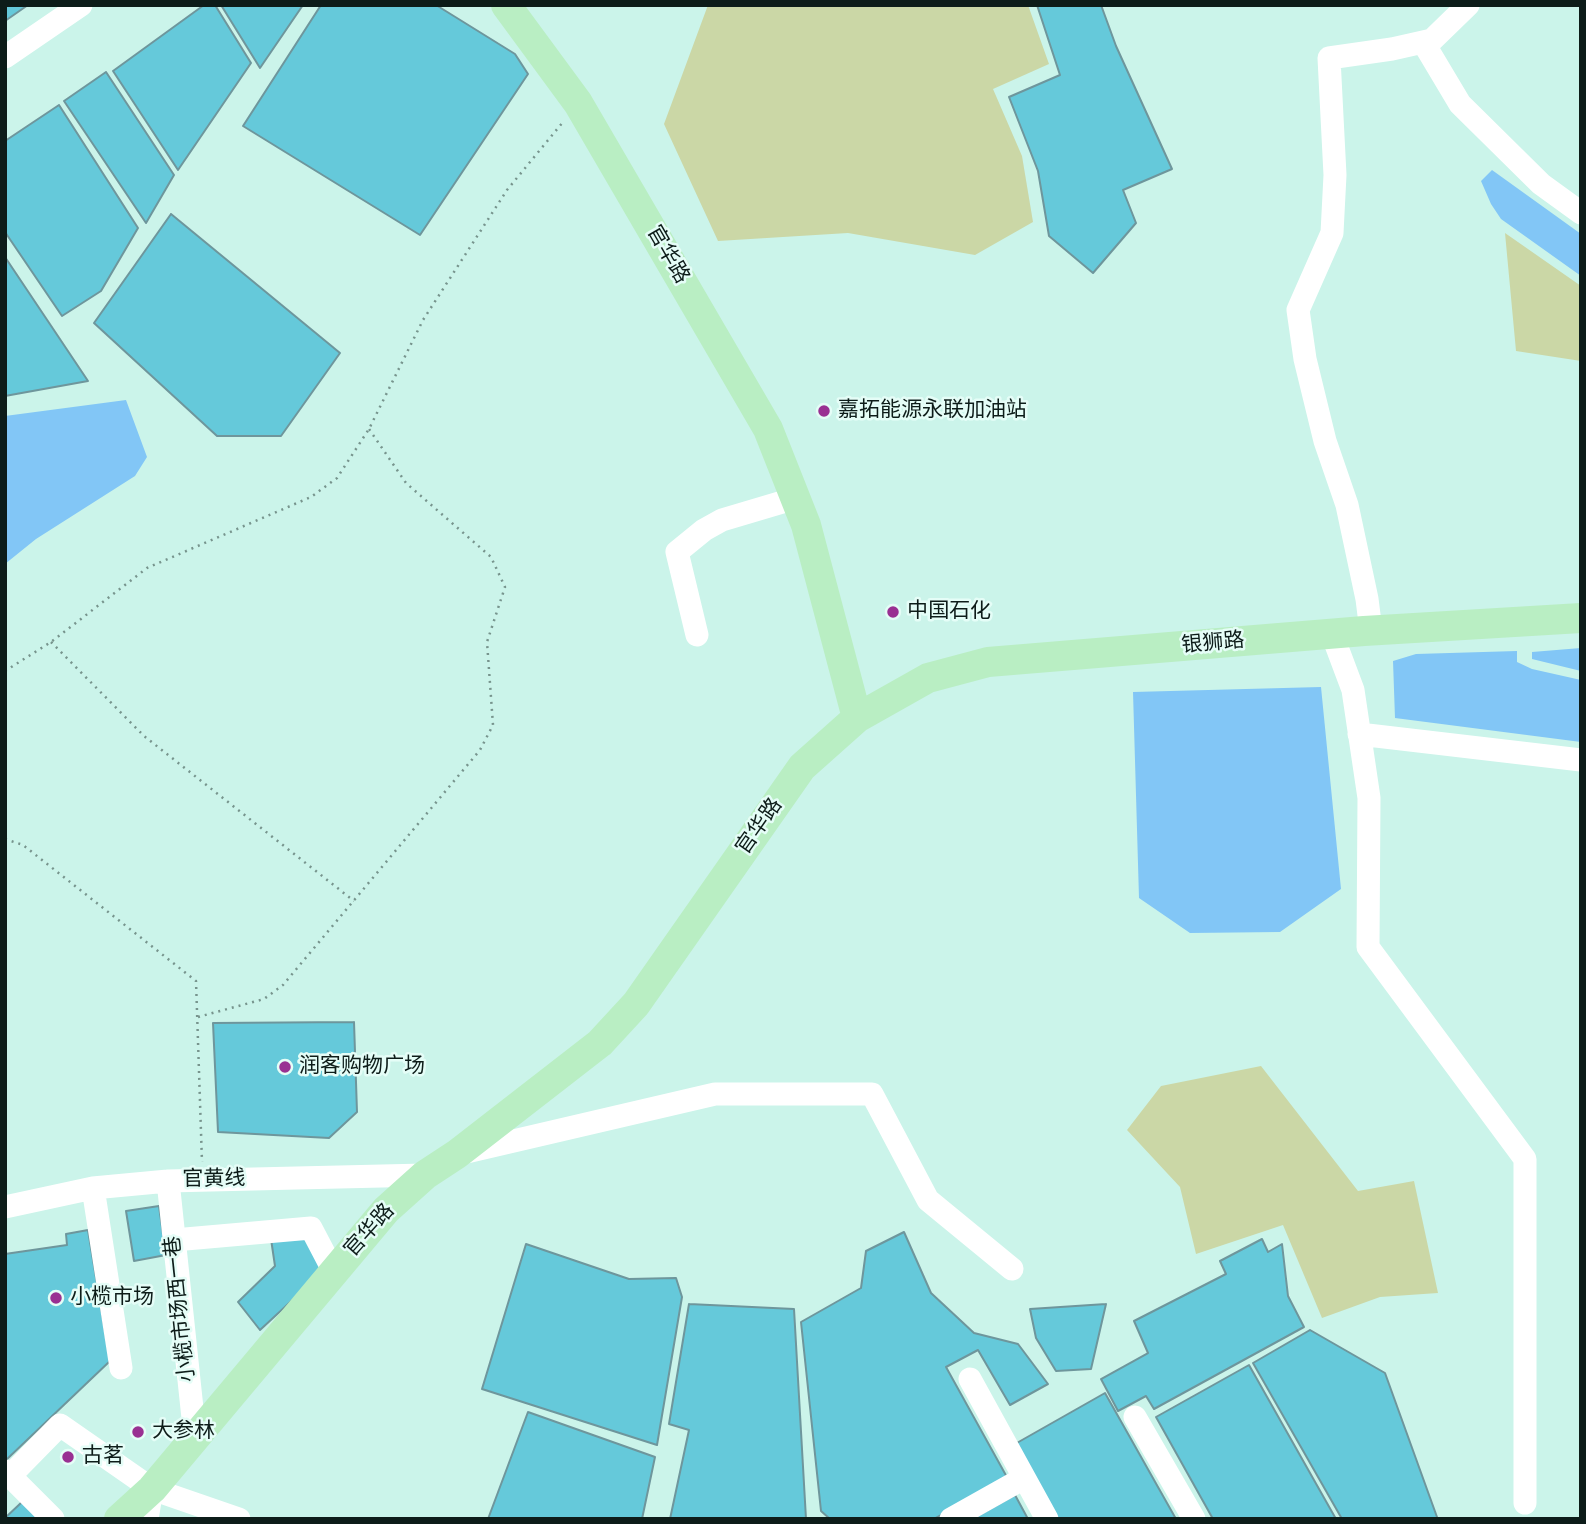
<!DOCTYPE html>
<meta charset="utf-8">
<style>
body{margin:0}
#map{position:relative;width:1586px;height:1524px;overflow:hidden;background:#cbf4ea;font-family:Jost,sans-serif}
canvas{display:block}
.frame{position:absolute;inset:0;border:7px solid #0d1c19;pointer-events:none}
</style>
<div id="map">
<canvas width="1586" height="1524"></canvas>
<div class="frame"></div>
</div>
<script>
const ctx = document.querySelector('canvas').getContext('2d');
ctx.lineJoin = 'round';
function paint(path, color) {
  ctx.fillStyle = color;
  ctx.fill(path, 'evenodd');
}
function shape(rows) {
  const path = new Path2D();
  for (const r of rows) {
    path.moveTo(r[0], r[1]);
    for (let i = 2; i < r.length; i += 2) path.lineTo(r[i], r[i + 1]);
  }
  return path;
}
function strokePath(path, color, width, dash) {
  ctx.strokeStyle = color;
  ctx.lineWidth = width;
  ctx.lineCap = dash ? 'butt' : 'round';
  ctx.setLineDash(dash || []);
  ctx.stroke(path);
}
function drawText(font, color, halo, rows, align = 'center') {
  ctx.font = font + ' Jost,"Noto Sans SC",sans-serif';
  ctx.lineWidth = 5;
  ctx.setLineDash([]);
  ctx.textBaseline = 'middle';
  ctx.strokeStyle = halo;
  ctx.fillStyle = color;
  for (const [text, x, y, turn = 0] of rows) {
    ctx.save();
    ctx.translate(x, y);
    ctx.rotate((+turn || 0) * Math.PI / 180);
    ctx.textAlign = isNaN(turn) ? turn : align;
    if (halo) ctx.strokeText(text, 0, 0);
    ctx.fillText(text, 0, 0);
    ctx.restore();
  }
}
paint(shape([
 [708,5,1028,5,1049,64,993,89,1022,156,1033,222,975,255,848,233,718,241,664,124],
 [1505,233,1581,286,1581,361,1516,351],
 [1261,1066,1358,1191,1414,1181,1438,1293,1380,1297,1322,1318,1283,1225,1196,1254,1180,1187,1127,1130,1161,1086]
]), '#cbd7a6');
paint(shape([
 [1492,170,1581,234,1581,276,1501,219,1491,204,1481,181],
 [126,400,147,457,135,476,36,539,5,564,5,416],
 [1581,648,1581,671,1532,659,1532,652],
 [1517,651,1517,662,1532,669,1581,680,1581,742,1395,718,1393,661,1416,654],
 [1321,687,1341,889,1280,932,1190,933,1139,898,1133,692]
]), '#82c6f6');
const building = shape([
 [5,5,28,5,5,21,5,5],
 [204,5,215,5,251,63,178,170,113,71,204,5],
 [221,5,303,5,260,68,221,5],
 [321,5,436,5,515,54,528,74,420,235,243,126,321,5],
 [1037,5,1101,5,1116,46,1172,169,1123,190,1136,223,1093,273,1049,236,1038,171,1009,97,1060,75,1037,5],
 [106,72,174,175,146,223,64,101,106,72],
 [59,105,138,228,101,291,62,316,5,232,5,141,59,105],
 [171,214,340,353,281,436,217,436,94,323,171,214],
 [5,257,88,381,5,396,5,257],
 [354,1022,357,1112,329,1138,218,1132,213,1023,354,1022],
 [159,1206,166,1255,134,1261,126,1211,159,1206],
 [88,1230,110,1361,5,1461,5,1254,67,1245,66,1234,88,1230],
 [904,1232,931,1293,974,1333,1018,1344,1048,1384,1010,1405,978,1350,946,1367,1008,1479,934,1519,830,1519,821,1511,801,1322,861,1288,866,1251,904,1232],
 [307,1237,326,1269,260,1330,238,1302,275,1266,271,1239,307,1237],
 [1262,1239,1268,1252,1282,1244,1288,1296,1304,1327,1154,1409,1146,1396,1118,1411,1101,1379,1148,1353,1134,1321,1226,1274,1220,1261,1262,1239],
 [526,1244,629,1279,676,1278,682,1297,657,1445,482,1389,526,1244],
 [689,1304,794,1309,806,1519,670,1519,689,1430,669,1424,689,1304],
 [1106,1304,1091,1369,1056,1371,1036,1338,1030,1309,1106,1304],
 [1310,1330,1385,1373,1437,1517,1436,1519,1342,1519,1253,1363,1310,1330],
 [1249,1365,1336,1519,1213,1519,1156,1417,1249,1365],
 [1105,1393,1176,1519,1057,1519,1015,1444,1105,1393],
 [528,1412,655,1457,642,1519,488,1519,528,1412],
 [1015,1495,1028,1519,972,1519,1015,1495],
 [23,1501,40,1519,5,1519,5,1518,23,1501]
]);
paint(building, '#65c9da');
strokePath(building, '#6e969c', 2);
strokePath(shape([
 [51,642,144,736,354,901],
 [5,671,51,642,147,568,311,497,337,478,369,429,423,320,507,190,563,122],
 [5,839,23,845,196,981,202,1162],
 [198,1017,264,999,283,985,480,750,493,725,487,642,505,587,491,557,406,483,369,429]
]), '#77948d', 2.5, [2, 5]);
strokePath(shape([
 [1423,42,1460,104,1541,184,1581,213],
 [5,57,81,5],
 [1371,631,1367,599,1347,505,1325,441,1305,359,1298,310,1332,233,1335,175,1329,58,1392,49,1432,40,1468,5],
 [1332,634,1353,690,1369,798,1368,947,1525,1159,1525,1503],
 [697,635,677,552,704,530,722,520,796,498],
 [1359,734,1581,760],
 [462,1153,715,1094,872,1094,928,1200,1012,1269],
 [168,1181,195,1437],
 [93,1188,121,1368],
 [5,1207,93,1188,168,1181,425,1175],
 [174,1240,311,1228,334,1272],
 [970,1379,1047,1519],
 [1135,1417,1194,1519],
 [5,1471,53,1519],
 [10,1476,60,1425,152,1489,239,1519],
 [147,1519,152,1489],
 [951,1519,1024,1478]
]), '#fff', 23);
strokePath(shape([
 [506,5,578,103,768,429,806,525,857,718],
 [119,1519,152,1489,386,1210,425,1175,457,1154,600,1043,636,1004,802,767,857,718,928,678,988,662,1364,631,1581,618]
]), '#b9eec3', 30);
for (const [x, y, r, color] of [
 [824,411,7,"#993092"],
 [893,612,7,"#993092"],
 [285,1067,7,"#993092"],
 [56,1298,7,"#993092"],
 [138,1432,7,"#993092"],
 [68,1457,7,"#993092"]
]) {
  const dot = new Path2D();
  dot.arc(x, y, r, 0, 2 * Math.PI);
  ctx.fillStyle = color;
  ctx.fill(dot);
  strokePath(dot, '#e5fdf7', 2.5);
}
drawText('21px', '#0d1c19', '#e5fdf7', [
 ["官华路",667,255,60],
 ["银狮路",1213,644,-5],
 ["官华路",760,827,-55],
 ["官黄线",214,1180,-1],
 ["官华路",370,1231,-48],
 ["小榄市场西一巷",181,1309,-96]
]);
drawText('21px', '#0d1c19', '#e5fdf7', [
 ["嘉拓能源永联加油站",838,411],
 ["中国石化",907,612],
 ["润客购物广场",299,1067],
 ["小榄市场",70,1298],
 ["大参林",152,1432],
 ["古茗",82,1457]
], 'left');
</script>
